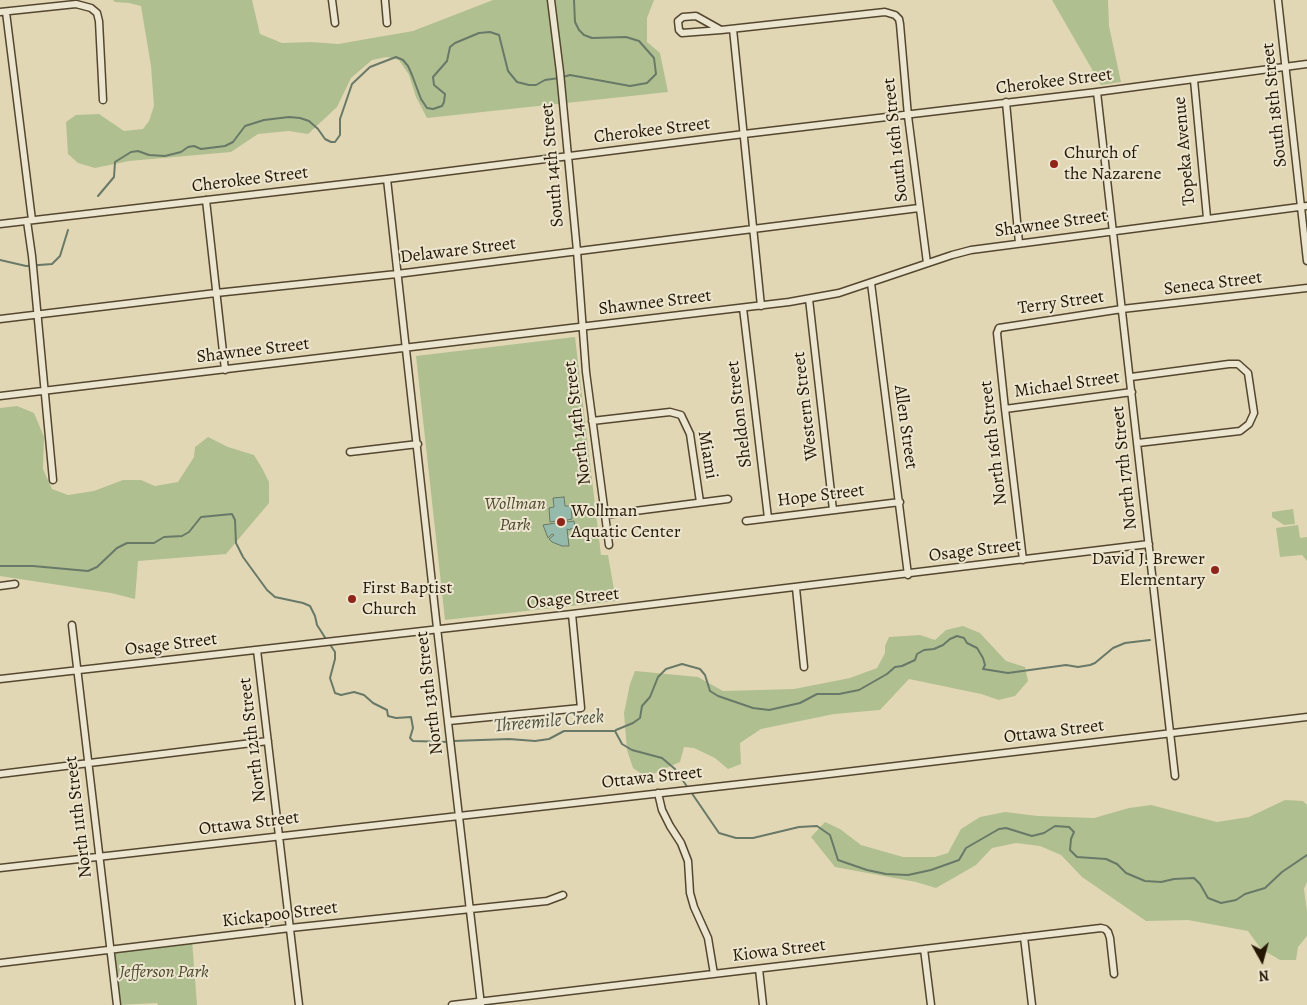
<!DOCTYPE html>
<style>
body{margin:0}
#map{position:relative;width:1307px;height:1005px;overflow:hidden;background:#e2d7b5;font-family:Alegreya,serif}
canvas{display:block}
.north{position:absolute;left:1237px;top:935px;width:50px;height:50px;-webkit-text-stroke:4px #ece5cf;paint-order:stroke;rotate:173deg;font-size:14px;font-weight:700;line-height:20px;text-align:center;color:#251703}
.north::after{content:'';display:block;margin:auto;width:18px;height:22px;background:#251703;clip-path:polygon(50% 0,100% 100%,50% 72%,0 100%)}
</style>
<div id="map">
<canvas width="1307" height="1005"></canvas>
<div class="north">N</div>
</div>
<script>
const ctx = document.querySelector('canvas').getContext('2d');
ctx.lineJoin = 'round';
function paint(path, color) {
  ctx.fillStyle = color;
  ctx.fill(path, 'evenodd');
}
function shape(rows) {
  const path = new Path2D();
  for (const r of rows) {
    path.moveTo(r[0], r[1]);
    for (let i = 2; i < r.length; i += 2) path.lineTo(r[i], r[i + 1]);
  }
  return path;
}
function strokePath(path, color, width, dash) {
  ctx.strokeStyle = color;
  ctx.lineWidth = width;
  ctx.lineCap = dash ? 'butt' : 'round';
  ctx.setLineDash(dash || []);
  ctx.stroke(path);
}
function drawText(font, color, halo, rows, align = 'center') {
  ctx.font = font + ' Alegreya,serif';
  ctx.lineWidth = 4;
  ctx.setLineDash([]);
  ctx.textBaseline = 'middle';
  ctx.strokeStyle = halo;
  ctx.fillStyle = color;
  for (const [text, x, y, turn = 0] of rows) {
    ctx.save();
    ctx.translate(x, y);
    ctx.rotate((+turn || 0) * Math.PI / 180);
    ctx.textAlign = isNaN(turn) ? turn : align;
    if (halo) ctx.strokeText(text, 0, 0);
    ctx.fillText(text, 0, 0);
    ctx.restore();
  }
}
paint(shape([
 [113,0,252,0,260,34,282,43,311,42,338,44,413,31,493,0,654,0,647,18,647,42,660,53,668,92,427,118,416,97,409,75,399,60,387,57,372,60,351,78,337,107,308,134,289,131,258,134,231,152,129,161,95,168,78,163,68,154,66,122,76,115,99,114,124,131,143,129,149,121,154,106,151,66,141,6,129,3,115,2],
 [1052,0,1108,0,1109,26,1121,82,1101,85],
 [575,337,601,555,608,555,616,601,445,620,416,356],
 [17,406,34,413,44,437,43,469,52,489,68,495,94,491,123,480,141,480,155,486,178,482,194,457,195,447,208,437,228,447,254,455,262,468,269,482,269,503,226,554,138,561,135,599,111,593,0,576,0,408],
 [1293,509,1295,524,1284,525,1272,517,1272,512],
 [1298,525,1300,538,1307,537,1307,561,1302,555,1280,557,1276,528],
 [963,626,980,633,1006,661,1025,667,1028,681,1015,696,999,700,981,694,909,679,880,710,834,714,761,729,740,743,741,764,728,769,715,758,694,748,684,747,680,762,646,777,633,768,627,750,624,713,630,684,635,671,698,677,723,691,794,689,850,678,877,668,885,653,885,646,889,637,920,635,935,640,946,630],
 [1285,800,1303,801,1307,805,1307,882,1304,889,1307,911,1307,936,1298,947,1296,960,1280,960,1261,949,1248,931,1188,920,1146,921,1082,877,1061,855,1040,846,1016,843,992,848,976,865,936,888,916,882,835,867,811,837,825,822,840,829,861,845,903,857,935,857,948,853,961,829,980,817,1005,812,1038,816,1094,818,1129,808,1151,805,1217,822,1249,817],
 [192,940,197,1005,158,1005,157,1003,117,1005,110,950]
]), '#b0bf90');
const water = shape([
 [564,497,565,506,571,506,572,519,567,520,567,522,574,521,575,528,570,529,570,530,567,529,569,546,562,546,552,542,549,539,554,535,552,534,548,538,543,525,556,523,556,521,550,522,549,508,554,507,553,498,564,497]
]);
paint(water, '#95baab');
strokePath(water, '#687968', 1);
strokePath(shape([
 [563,77,570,75,630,86,647,83,656,74,654,58,639,41,626,37,592,38,584,35,579,30,575,22,574,0],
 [98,196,114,177,115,162,131,152,138,151,149,155,165,156,181,152,188,147,194,146,201,149,225,146,233,142,245,126,264,120,289,117,300,118,309,121,318,129,325,139,331,142,335,142,340,135,340,119,352,84,370,67,396,57,403,60,408,66,412,75,421,99,427,108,433,109,442,106,444,102,445,94,434,85,433,77,447,61,450,47,455,43,479,33,490,32,499,35,508,71,517,82,529,85,536,85,545,80,559,78],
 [0,260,26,266,52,264,60,256,68,230],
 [0,566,33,566,88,571,97,567,117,548,127,543,154,543,164,537,182,536,189,532,201,517,232,514,235,520,236,543,243,557,267,590,275,597,303,603,310,606,315,616,317,625,326,639],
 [329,643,335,652,335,659,330,678,335,693,341,695,354,692,364,695,373,703,387,710,388,716,396,718,411,717,413,728,410,738,413,741,448,742],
 [616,730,633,723,640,718,642,706,650,697,658,677,666,669,682,664,700,669,705,675,710,691,718,696,753,708,769,710,800,703,817,694,839,694,859,690,887,674,895,667,902,666,915,660,917,654,924,650,934,649,943,645,950,639,957,636,964,638,967,643,977,648,983,658,985,665,983,669,1008,673,1066,665,1078,667,1090,665,1095,663,1113,648,1125,643,1150,640],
 [453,741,509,739,535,741,549,739,564,731,615,731,622,744,632,750,662,758,675,769,688,788],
 [691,792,719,833,736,838,753,838,799,827,817,826,830,835,838,860,867,870,886,874,908,875,931,870,959,860,966,848,999,829,1006,828,1032,836,1044,833,1055,826,1069,827,1074,832,1071,839,1070,850,1077,857,1106,859,1117,864,1126,873,1145,881,1161,882,1174,879,1194,878,1200,884,1208,898,1221,903,1236,900,1245,894,1265,888,1282,872,1307,855]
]), '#687968', 2);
const minor = shape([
 [332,0,335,23],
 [385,0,387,23],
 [551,0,560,72,577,251,586,372,609,545],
 [1278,0,1307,261],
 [0,12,76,4,91,8,97,13,99,21,103,100],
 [6,12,32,220],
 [733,29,761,306],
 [721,30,682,33,679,30,678,21,683,17,696,16,721,30,885,12,895,15,899,19,900,24,908,116,927,263],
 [1194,80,1207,218],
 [1097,92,1175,776],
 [1006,102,1019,243],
 [387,179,437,628,481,1005],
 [206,200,225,370],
 [27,221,32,256,53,480],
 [0,224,387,179,744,134,1097,92,1307,64],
 [871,283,908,575],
 [809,299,833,510],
 [743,308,768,518],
 [0,319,216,293,397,274,919,208],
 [1131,377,1229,364,1238,364,1248,373,1254,413,1249,424,1240,431,1138,443],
 [0,396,789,302,839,293,952,255,971,250,1307,206],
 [1005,409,1132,392],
 [592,421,670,412,681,415,690,434,700,502],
 [350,452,418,444],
 [604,515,728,499],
 [746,521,900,502],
 [1023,560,1005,409,997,333,999,328,1122,309,1307,288],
 [0,586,15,584],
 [796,588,804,667],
 [72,625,117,1005],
 [257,650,299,1005],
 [0,679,572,614,1149,544],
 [449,721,581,708,572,614],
 [0,774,268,741],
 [658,793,662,810,670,826,681,843,688,861,690,893,694,907,708,938,714,974],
 [0,868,812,776,1307,717],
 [1024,937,1032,1005],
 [924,949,931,1005],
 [0,963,290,928,547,901,563,895],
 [759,969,763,1005],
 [452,1005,1101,928,1105,929,1108,932,1110,938,1114,974]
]);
strokePath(minor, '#544730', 9);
strokePath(minor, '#ece5cf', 6);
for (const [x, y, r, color] of [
 [1054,164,5,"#8f2418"],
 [561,522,5,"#8f2418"],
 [1215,570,5,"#8f2418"],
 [352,599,5,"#8f2418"]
]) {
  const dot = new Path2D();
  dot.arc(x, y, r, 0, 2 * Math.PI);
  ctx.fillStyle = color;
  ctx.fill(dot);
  strokePath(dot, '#ece5cf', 2);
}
drawText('18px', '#251703', '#ece5cf', [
 ["Cherokee Street",1054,82,-7],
 ["South 18th Street",1275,105,-96],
 ["Cherokee Street",652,131,-7],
 ["South 16th Street",896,140,-96],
 ["Topeka Avenue",1185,151,-95],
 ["South 14th Street",553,165,-95],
 ["Cherokee Street",250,180,-7],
 ["Shawnee Street",1051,224,-8],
 ["Delaware Street",458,251,-7],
 ["Seneca Street",1213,284,-7],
 ["Shawnee Street",655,303,-7],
 ["Terry Street",1061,303,-8],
 ["Shawnee Street",253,351,-7],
 ["Michael Street",1067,385,-8],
 ["Western Street",806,406,-97],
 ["Sheldon Street",740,414,-97],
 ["North 14th Street",578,423,-97],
 ["Allen Street",905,427,82],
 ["North 16th Street",994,443,-97],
 ["Miami",707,455,80],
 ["North 17th Street",1125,468,-96],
 ["Hope Street",821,496,-7],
 ["Osage Street",975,551,-7],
 ["Osage Street",573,599,-6],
 ["Osage Street",171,645,-7],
 ["North 13th Street",430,693,-97],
 ["Ottawa Street",1054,732,-7],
 ["North 12th Street",253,740,-97],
 ["Ottawa Street",652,778,-6],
 ["North 11th Street",79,817,-97],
 ["Ottawa Street",249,824,-7],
 ["Kickapoo Street",280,915,-7],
 ["Kiowa Street",779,951,-7]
]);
drawText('18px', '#251703', '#ece5cf', [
 ["Church of",1064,154],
 ["the Nazarene",1064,175],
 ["Wollman",571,512],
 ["Aquatic Center",571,533],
 ["David J. Brewer",1205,560,"right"],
 ["Elementary",1205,581,"right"],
 ["First Baptist",362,589],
 ["Church",362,610]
], 'left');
drawText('italic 18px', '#4f492d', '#ece5cf', [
 ["Wollman",515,505],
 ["Park",515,526],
 ["Jefferson Park",164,973]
]);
drawText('italic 19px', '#4c503e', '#ece5cf', [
 ["Threemile Creek",549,722,-5]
]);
</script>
